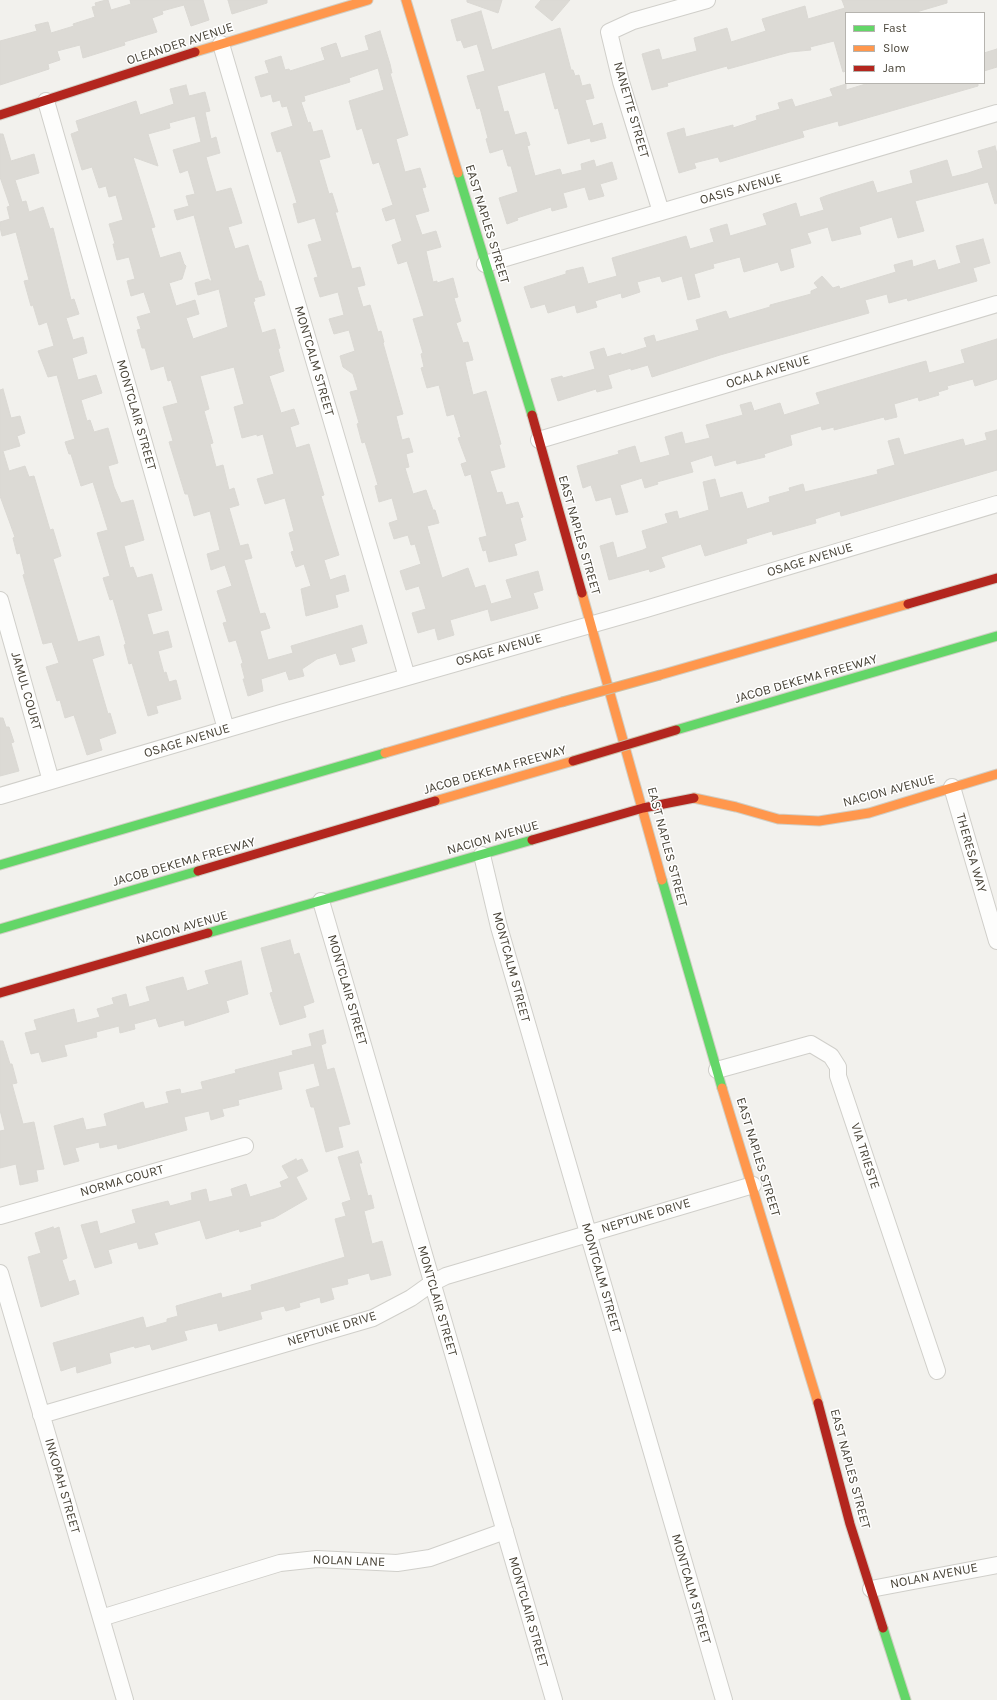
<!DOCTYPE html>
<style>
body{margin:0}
#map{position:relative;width:997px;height:1700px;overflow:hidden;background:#f2f1ed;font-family:Karla,sans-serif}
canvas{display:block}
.legend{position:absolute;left:845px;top:12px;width:140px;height:72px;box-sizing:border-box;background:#fff;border:1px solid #b6b4af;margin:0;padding:5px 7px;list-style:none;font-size:12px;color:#494438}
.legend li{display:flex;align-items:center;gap:8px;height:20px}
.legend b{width:20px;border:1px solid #b6b4af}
</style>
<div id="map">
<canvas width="997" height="1700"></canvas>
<ul class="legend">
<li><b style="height:5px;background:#63d668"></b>Fast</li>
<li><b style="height:5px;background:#ff974d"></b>Slow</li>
<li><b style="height:5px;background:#b3261e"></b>Jam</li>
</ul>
</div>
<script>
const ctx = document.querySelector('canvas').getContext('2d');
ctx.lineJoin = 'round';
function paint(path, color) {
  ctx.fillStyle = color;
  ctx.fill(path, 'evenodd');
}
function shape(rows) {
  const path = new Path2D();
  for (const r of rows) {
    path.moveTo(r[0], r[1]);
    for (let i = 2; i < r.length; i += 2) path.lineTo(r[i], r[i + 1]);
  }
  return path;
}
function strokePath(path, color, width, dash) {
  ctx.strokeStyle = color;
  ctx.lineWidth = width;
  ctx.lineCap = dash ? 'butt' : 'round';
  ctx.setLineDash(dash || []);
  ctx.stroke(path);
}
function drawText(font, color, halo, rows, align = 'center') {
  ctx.font = font + ' Karla,sans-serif';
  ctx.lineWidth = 3;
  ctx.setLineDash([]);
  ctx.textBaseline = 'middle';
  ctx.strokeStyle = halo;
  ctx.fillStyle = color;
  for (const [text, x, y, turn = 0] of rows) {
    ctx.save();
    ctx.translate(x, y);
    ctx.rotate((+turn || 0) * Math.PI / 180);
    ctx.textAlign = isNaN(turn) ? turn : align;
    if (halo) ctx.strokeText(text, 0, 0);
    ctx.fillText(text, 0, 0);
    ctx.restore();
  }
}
const building = shape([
 [106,0,108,0,111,10,131,4,130,0,203,0,209,20,191,26,184,5,162,11,163,14,152,18,157,32,124,42,125,45,83,58,80,45,57,51,60,60,48,64,49,69,0,85,0,41,37,31,35,25,48,22,51,33,74,26,73,24,95,17,92,7,96,6,95,3,106,0],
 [228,0,267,0,267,3,232,14,228,0],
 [467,0,502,0,498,13,467,2,467,0],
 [541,0,570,0,552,21,535,7,541,0],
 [842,0,947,0,947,3,913,13,846,13,846,71,843,72,834,41,810,47,811,50,790,52,728,69,727,66,667,83,668,86,652,90,642,54,659,49,662,60,697,51,694,38,727,28,731,42,766,31,762,19,805,6,808,19,845,8,842,0],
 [481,11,492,50,560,28,571,70,573,70,575,76,579,75,582,86,590,84,594,98,585,100,593,126,602,123,606,138,591,142,590,138,568,144,558,108,555,109,545,72,497,86,504,112,508,111,515,135,526,132,530,145,527,146,535,176,560,169,562,175,582,170,581,164,594,160,596,167,612,162,617,179,600,184,604,196,589,200,585,187,563,193,567,207,552,211,551,207,517,218,518,220,507,224,499,198,518,192,511,166,508,166,503,149,490,153,486,139,488,138,480,108,477,109,467,76,485,71,477,44,464,48,461,40,457,41,451,20,481,11],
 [380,31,390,64,392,73,390,73,408,135,396,139,405,172,420,168,426,187,422,188,429,211,415,215,422,235,436,231,441,247,426,251,433,282,437,281,437,283,453,278,458,297,454,298,461,321,456,323,463,343,468,342,473,360,465,362,473,395,486,391,501,444,499,445,505,467,490,471,497,493,502,492,506,505,518,502,523,517,520,518,526,540,514,544,517,555,489,562,486,550,483,551,479,538,487,536,471,474,465,476,461,464,467,462,458,438,461,437,454,414,447,416,439,385,427,388,421,368,424,367,421,354,423,353,413,319,424,316,407,261,398,264,392,245,402,241,395,218,386,221,382,209,393,205,379,162,373,164,362,128,357,130,349,101,384,90,378,68,349,78,350,82,304,96,305,101,301,102,308,123,310,122,313,132,322,130,330,157,319,160,329,194,332,193,338,212,335,212,352,269,360,267,365,285,357,287,363,307,370,305,378,332,381,331,384,342,383,343,403,414,396,416,402,440,409,438,413,452,406,454,409,467,405,468,413,494,426,490,433,510,435,510,439,523,427,526,442,578,468,568,475,588,485,585,491,604,512,598,506,580,538,571,543,590,533,593,538,608,491,621,488,609,450,620,454,635,438,640,435,628,418,633,412,613,426,609,419,586,406,590,400,571,421,564,415,544,411,545,408,535,394,539,389,523,398,520,392,498,379,502,375,486,378,485,365,442,362,443,357,424,359,423,350,392,358,390,353,374,343,367,340,356,355,351,349,330,334,334,329,319,344,315,338,292,320,297,314,278,318,277,308,245,322,241,315,218,298,223,293,204,297,203,281,151,277,152,271,133,293,126,287,106,282,107,280,100,273,102,271,94,261,97,255,77,269,73,265,61,281,56,285,70,289,69,290,71,325,60,321,48,336,43,341,58,369,50,365,36,380,31],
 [997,49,997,67,984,71,984,53,997,49],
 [869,83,978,83,978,86,839,126,838,121,802,131,804,137,720,162,718,157,694,163,696,168,679,173,667,133,684,128,686,137,733,125,733,128,757,120,756,116,780,109,778,103,792,99,795,107,833,96,830,89,846,84,846,90,869,83],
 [186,85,189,96,205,92,210,111,205,112,211,139,216,137,220,153,206,157,209,168,216,192,231,188,242,223,228,227,235,249,248,245,259,281,261,281,265,295,254,298,255,301,253,302,262,333,275,329,280,348,278,349,284,371,269,376,281,413,294,409,299,424,290,427,296,448,309,444,324,495,321,496,339,555,324,560,330,580,345,575,349,591,335,595,338,607,306,616,301,589,311,586,304,564,296,567,291,552,294,551,289,533,294,531,285,498,265,504,257,479,274,474,263,434,257,436,257,434,242,438,234,407,244,404,234,367,200,376,209,409,204,411,213,443,210,444,216,467,223,465,229,490,234,488,239,505,229,508,240,546,248,544,252,558,244,560,260,614,265,613,270,628,260,631,268,660,293,653,291,646,362,625,367,643,351,648,355,661,340,665,336,653,317,659,302,669,304,676,289,680,286,671,261,679,263,691,248,696,243,679,245,679,241,664,243,663,236,640,229,642,223,623,227,622,217,591,232,586,225,565,211,570,207,554,220,550,210,511,194,516,188,494,185,494,169,442,173,441,163,407,178,403,171,380,168,381,164,366,151,370,145,348,142,348,137,330,141,329,137,317,151,313,144,292,131,296,127,281,135,279,129,257,117,260,113,244,115,244,109,224,123,220,116,195,109,197,106,186,99,188,92,167,82,170,71,134,79,131,76,121,136,101,140,115,174,104,170,89,186,85],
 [195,116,201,142,173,150,180,173,188,170,195,194,186,196,189,206,174,210,177,220,194,215,212,282,208,279,195,283,198,295,219,289,228,327,193,339,186,318,199,314,195,300,176,306,169,283,182,279,186,266,184,264,180,252,160,258,151,228,155,227,133,157,158,166,148,134,170,128,169,123,195,116],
 [0,134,3,134,11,161,34,154,39,173,15,180,22,202,26,201,29,212,43,207,50,229,53,228,71,300,74,299,79,314,66,318,73,340,83,337,87,353,72,358,78,380,96,375,102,393,81,400,87,421,90,420,94,432,108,428,118,463,108,466,114,487,121,503,133,500,144,540,124,546,130,568,133,567,137,578,152,574,162,610,147,614,153,635,168,631,172,647,158,651,164,673,166,672,169,682,176,680,181,699,156,706,158,713,148,716,132,663,129,664,124,645,126,644,113,599,110,600,103,578,110,576,97,533,108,530,93,482,81,486,71,454,69,454,65,442,75,439,57,375,48,377,38,351,54,346,47,322,39,325,33,305,31,306,24,281,29,280,16,232,2,236,0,227,0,222,10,219,7,207,10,206,0,177,0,134],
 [995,146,997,154,997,203,995,204,988,182,915,201,924,231,898,238,892,217,859,227,861,234,832,241,828,227,807,233,811,243,790,249,794,267,781,271,778,262,744,272,740,257,713,264,714,268,694,274,700,297,688,300,682,276,662,282,660,276,637,282,640,292,622,298,621,293,595,301,597,307,577,313,575,305,548,313,545,304,531,308,524,287,566,274,566,271,583,267,588,284,617,276,612,258,686,236,690,249,714,242,710,229,727,224,730,236,767,225,763,214,796,203,800,217,824,210,820,198,828,195,873,181,877,193,913,183,910,171,947,160,952,177,968,173,983,168,978,151,995,146],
 [983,239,990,263,973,268,977,281,908,301,907,298,889,303,887,294,865,300,869,313,720,355,652,377,648,365,631,370,631,368,608,375,612,388,597,392,596,389,558,401,551,379,562,376,563,378,595,369,590,352,604,348,607,357,621,353,621,355,647,347,644,338,654,335,656,342,699,330,696,320,726,311,729,319,770,307,770,305,811,294,811,291,818,288,814,283,822,276,833,288,839,286,840,289,896,272,894,265,912,260,913,267,935,260,938,270,961,263,956,246,983,239],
 [997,339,997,379,975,386,973,379,947,386,948,389,938,392,939,395,919,401,918,397,894,404,897,417,885,420,884,417,834,430,834,427,822,430,821,426,790,435,792,445,764,454,765,457,737,464,736,460,715,466,712,455,690,462,693,472,657,482,658,484,645,488,642,478,620,485,628,512,616,515,611,497,596,501,591,485,583,488,577,466,619,454,618,451,635,446,640,463,670,455,665,437,682,432,685,444,710,438,706,425,743,415,740,405,751,402,754,411,780,403,784,415,820,404,816,393,908,366,926,361,929,373,965,363,961,350,997,339],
 [3,389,11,418,20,416,25,433,17,436,20,446,3,451,9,471,25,466,29,477,34,476,50,530,53,529,61,556,53,559,78,642,99,636,104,655,92,659,108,714,110,713,116,733,99,739,102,750,87,755,74,715,65,718,60,700,57,701,46,667,59,663,52,642,43,644,23,575,25,574,20,553,17,554,13,538,15,537,0,496,0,390,3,389],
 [997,430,997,470,841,516,840,511,815,519,816,523,773,535,772,531,746,539,747,543,705,556,701,544,661,557,665,567,650,572,649,569,609,580,600,546,613,542,617,558,643,550,647,548,642,531,668,523,665,514,677,511,679,519,709,510,703,482,715,479,720,498,742,492,747,509,770,502,769,497,790,491,789,488,803,484,805,492,878,474,877,470,895,465,888,441,899,438,904,455,963,439,965,446,987,440,985,433,997,430],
 [0,718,3,718,6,727,9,727,14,742,11,743,19,771,0,776,0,718],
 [290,940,294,955,299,953,314,1002,303,1006,306,1017,280,1025,270,993,273,992,261,948,290,940],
 [241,961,248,994,226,1001,229,1012,185,1026,184,1020,159,1027,156,1018,134,1024,135,1029,120,1033,119,1026,96,1032,97,1037,64,1045,67,1056,42,1062,39,1052,31,1054,25,1033,37,1030,34,1020,74,1009,77,1023,100,1017,97,1009,114,1004,112,998,126,994,129,1007,150,1001,146,987,183,977,187,991,209,984,205,971,241,961],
 [323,1030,326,1043,321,1045,327,1070,334,1068,350,1124,338,1127,343,1147,326,1152,314,1107,311,1107,306,1090,320,1086,314,1063,278,1072,282,1089,238,1100,239,1105,222,1109,224,1116,211,1120,209,1111,184,1117,187,1130,118,1149,117,1144,100,1148,99,1142,75,1148,79,1161,64,1165,54,1126,83,1118,86,1130,107,1126,104,1114,143,1102,145,1109,169,1103,166,1092,180,1089,181,1094,203,1089,201,1082,236,1073,235,1070,293,1055,292,1051,312,1046,309,1034,323,1030],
 [0,1041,3,1041,10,1064,12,1064,17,1083,12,1084,23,1124,34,1122,44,1169,36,1170,38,1181,20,1185,16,1164,0,1168,0,1131,5,1130,0,1110,0,1041],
 [358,1151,362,1163,359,1163,368,1196,371,1195,374,1208,364,1211,372,1244,382,1241,391,1275,371,1280,369,1273,347,1279,348,1284,331,1288,334,1299,321,1303,320,1297,299,1303,300,1307,286,1311,284,1306,260,1312,262,1319,219,1331,217,1323,184,1331,187,1340,152,1350,150,1344,135,1348,134,1346,109,1353,111,1363,77,1373,76,1366,61,1371,53,1343,143,1317,146,1328,167,1322,167,1319,178,1316,176,1306,221,1293,222,1298,252,1290,251,1285,345,1257,335,1219,346,1216,342,1203,351,1200,338,1157,358,1151],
 [296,1159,297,1161,302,1159,308,1171,296,1177,307,1199,274,1218,260,1222,261,1226,240,1232,239,1229,206,1239,200,1220,154,1233,158,1244,139,1249,137,1242,108,1250,112,1263,95,1268,81,1225,97,1221,100,1234,136,1223,132,1210,168,1201,170,1206,192,1200,191,1193,206,1189,209,1202,233,1196,231,1189,246,1184,250,1197,282,1187,280,1182,289,1178,282,1166,296,1159],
 [53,1227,54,1229,59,1227,67,1258,62,1260,69,1282,75,1280,79,1294,41,1307,28,1257,41,1253,35,1233,53,1227]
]);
paint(building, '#dcdad5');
strokePath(building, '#dad8d3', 1);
const street = shape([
 [221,44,407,677],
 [46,101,226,729],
 [661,212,621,82,609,32,633,21,707,0],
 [485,264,997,113],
 [539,440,997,304],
 [0,600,51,781],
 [952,787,997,941],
 [0,796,281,713,646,609,997,504],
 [482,855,499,927,724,1700],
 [321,901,554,1700],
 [717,1070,811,1044,831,1056,838,1067,838,1076,937,1371],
 [0,1216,245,1146],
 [0,1273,125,1700],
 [41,1415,373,1318,411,1298,432,1283,446,1276,753,1185],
 [871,1589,997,1565],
 [101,1618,280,1563,317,1559,397,1563,430,1558,505,1531]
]);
const fast = shape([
 [458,173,532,415],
 [676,730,997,636],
 [0,865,385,753],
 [662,880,722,1088],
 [0,929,198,871],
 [208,933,532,840],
 [883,1628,906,1700]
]);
const slow = shape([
 [406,0,458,173],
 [195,52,368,0],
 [582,593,662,880],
 [660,675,908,604],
 [385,753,562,702],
 [694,798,736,807,778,819,819,821,869,813,997,774],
 [435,801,573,761],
 [722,1088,818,1403]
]);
const jam = shape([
 [0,115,195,52],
 [532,415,582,593],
 [908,604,997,578],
 [532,840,643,808,694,798],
 [198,871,435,801],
 [0,993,208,933],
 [818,1403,850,1524,883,1628]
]);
strokePath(street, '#d0cfca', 18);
strokePath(fast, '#d1cec4', 11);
strokePath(slow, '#d1cec4', 11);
strokePath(jam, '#d1cec4', 11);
strokePath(street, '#fdfdfc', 16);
strokePath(fast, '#63d668', 9);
strokePath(slow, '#ff974d', 9);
strokePath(jam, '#b3261e', 9);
const slowBridge = shape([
 [562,702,660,675]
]);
const jamBridge = shape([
 [573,761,676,730]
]);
strokePath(slowBridge, '#cac0a8', 11, []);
strokePath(jamBridge, '#cac0a8', 11, []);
strokePath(slowBridge, '#ff974d', 9);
strokePath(jamBridge, '#b3261e', 9);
drawText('13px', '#494438', '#fff', [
 ["OLEANDER AVENUE",180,44,-18],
 ["NANETTE STREET",631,110,74],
 ["OASIS AVENUE",741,189,-16],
 ["EAST NAPLES STREET",487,224,73],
 ["MONTCALM STREET",314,361,74],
 ["OCALA AVENUE",768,372,-17],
 ["MONTCLAIR STREET",136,415,74],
 ["EAST NAPLES STREET",579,535,74],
 ["OSAGE AVENUE",810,560,-17],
 ["OSAGE AVENUE",499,650,-16],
 ["JACOB DEKEMA FREEWAY",806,679,-16],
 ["JAMUL COURT",26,691,74],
 ["OSAGE AVENUE",187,741,-17],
 ["JACOB DEKEMA FREEWAY",495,770,-16],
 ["NACION AVENUE",889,791,-15],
 ["NACION AVENUE",493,838,-16],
 ["EAST NAPLES STREET",667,847,75],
 ["THERESA WAY",971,853,74],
 ["JACOB DEKEMA FREEWAY",184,862,-16],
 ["NACION AVENUE",182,928,-16],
 ["MONTCALM STREET",511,967,75],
 ["MONTCLAIR STREET",347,990,74],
 ["VIA TRIESTE",865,1156,72],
 ["EAST NAPLES STREET",758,1157,73],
 ["NORMA COURT",122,1181,-16],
 ["NEPTUNE DRIVE",646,1216,-17],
 ["MONTCALM STREET",601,1278,74],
 ["MONTCLAIR STREET",437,1301,74],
 ["NEPTUNE DRIVE",332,1329,-17],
 ["EAST NAPLES STREET",850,1469,75],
 ["INKOPAH STREET",62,1486,74],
 ["NOLAN LANE",349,1561,2],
 ["NOLAN AVENUE",934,1576,-11],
 ["MONTCALM STREET",691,1589,74],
 ["MONTCLAIR STREET",528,1612,74]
]);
</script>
